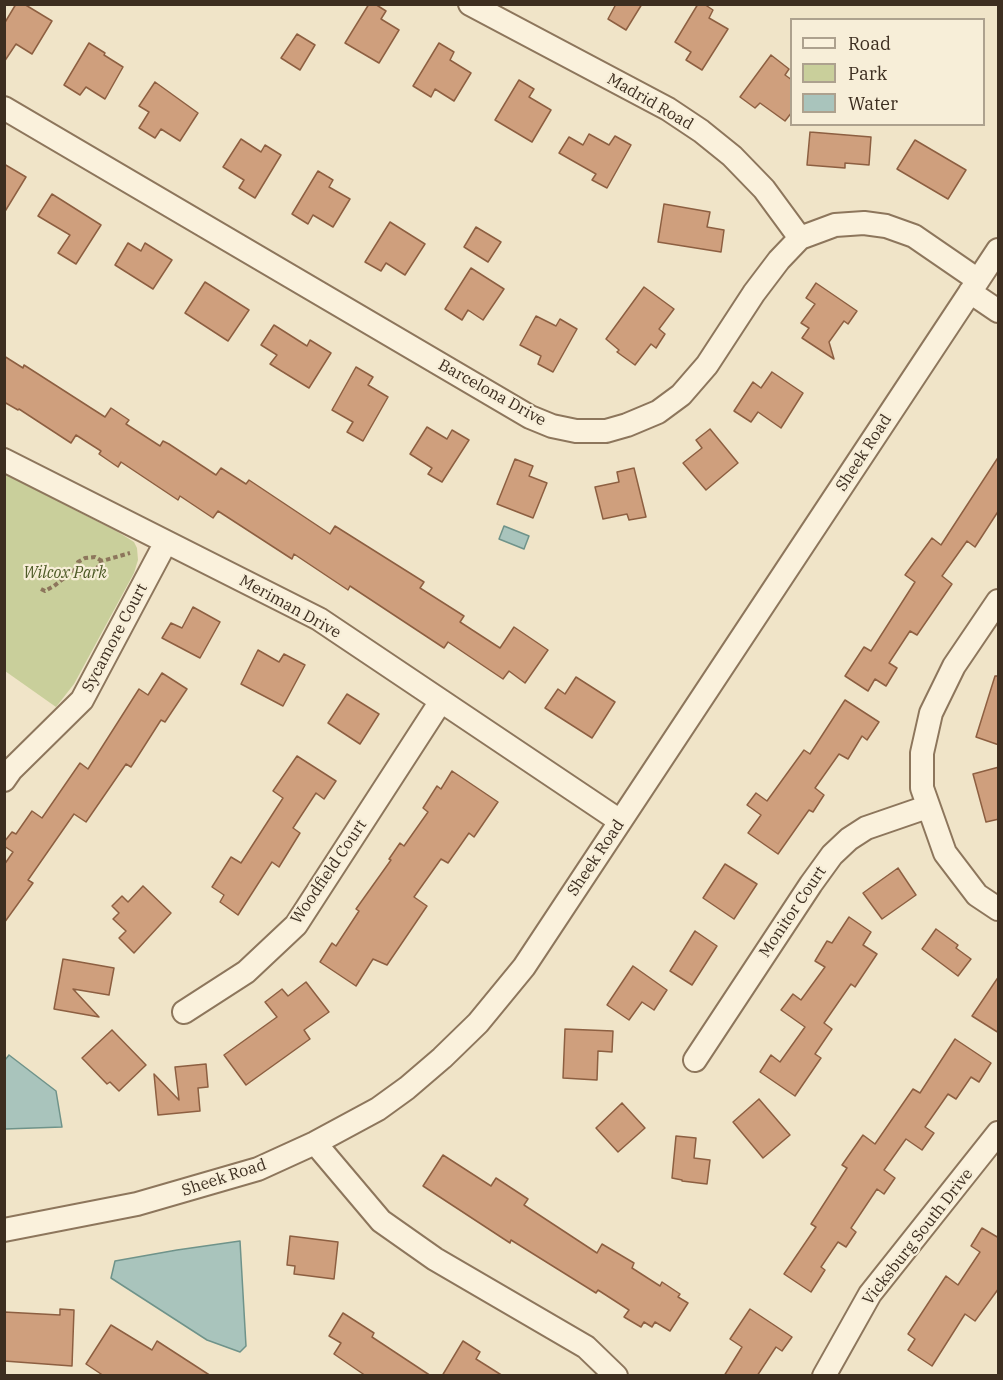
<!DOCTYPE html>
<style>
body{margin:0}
#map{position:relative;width:1003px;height:1380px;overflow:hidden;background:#f0e4c8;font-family:"IBM Plex Serif",serif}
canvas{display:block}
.frame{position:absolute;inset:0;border:6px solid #3d2e20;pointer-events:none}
.legend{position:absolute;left:790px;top:18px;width:195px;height:108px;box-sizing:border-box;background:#f7eed8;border:2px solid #ada18e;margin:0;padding:8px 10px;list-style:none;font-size:18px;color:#3d2e20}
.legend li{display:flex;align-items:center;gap:12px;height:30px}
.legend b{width:30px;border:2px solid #ada18e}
</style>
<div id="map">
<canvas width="1003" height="1380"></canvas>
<div class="frame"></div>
<ul class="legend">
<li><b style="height:8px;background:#faf1dc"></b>Road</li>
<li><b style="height:16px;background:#c9cf9b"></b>Park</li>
<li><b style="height:16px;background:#a9c4bc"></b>Water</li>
</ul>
</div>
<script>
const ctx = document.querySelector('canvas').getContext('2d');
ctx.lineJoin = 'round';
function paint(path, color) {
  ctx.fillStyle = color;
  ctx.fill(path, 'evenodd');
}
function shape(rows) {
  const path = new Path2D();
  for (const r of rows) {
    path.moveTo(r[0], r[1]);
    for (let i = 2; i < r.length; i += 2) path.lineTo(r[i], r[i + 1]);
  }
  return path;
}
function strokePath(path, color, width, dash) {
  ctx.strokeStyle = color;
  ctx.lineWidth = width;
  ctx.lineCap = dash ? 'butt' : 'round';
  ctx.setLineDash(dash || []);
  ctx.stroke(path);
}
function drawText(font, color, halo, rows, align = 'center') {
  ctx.font = font + ' "IBM Plex Serif",serif';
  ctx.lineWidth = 4.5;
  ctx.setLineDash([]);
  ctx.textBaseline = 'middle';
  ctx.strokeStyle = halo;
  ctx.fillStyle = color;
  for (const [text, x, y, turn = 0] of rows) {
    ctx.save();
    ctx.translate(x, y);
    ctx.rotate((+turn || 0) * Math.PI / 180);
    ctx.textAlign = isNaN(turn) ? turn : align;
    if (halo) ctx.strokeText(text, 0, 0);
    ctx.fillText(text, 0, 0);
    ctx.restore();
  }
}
paint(shape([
 [5,474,118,532,134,542,137,548,138,560,134,573,74,684,56,707,5,671]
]), '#c9cf9b');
const water = shape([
 [504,526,529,536,524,549,499,539,504,526],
 [9,1055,56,1091,62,1127,5,1129,5,1060,9,1055],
 [240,1241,246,1346,240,1352,207,1340,111,1278,115,1261,177,1250,240,1241]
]);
paint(water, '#a9c4bc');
strokePath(water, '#6f938a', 1.5);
const building = shape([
 [16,4,24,4,52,21,32,54,16,44,4,62,4,24,16,4],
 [369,4,375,4,386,11,381,19,399,30,379,63,345,43,369,4],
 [616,4,642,4,626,30,608,19,616,4],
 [698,4,704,4,713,10,709,18,728,29,702,70,686,60,691,52,675,42,698,4],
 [297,34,315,45,300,70,281,58,297,34],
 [89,43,105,53,104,55,123,67,105,99,86,87,80,95,64,85,89,43],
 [439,43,454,52,450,60,471,73,454,101,435,89,431,97,413,86,439,43],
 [771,55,789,69,785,75,792,80,792,112,785,121,760,103,755,108,740,97,771,55],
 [519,80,534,89,529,97,551,110,532,142,495,120,519,80],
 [155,82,198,113,180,141,161,129,155,138,139,128,149,112,139,106,155,82],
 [810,132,871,137,869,165,845,163,845,168,807,165,810,132],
 [589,134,609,145,615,136,631,145,607,188,592,180,596,174,559,153,569,137,583,145,589,134],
 [241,139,261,152,265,145,281,155,255,198,239,188,244,180,223,167,241,139],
 [915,140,966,170,948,199,897,169,915,140],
 [4,164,26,177,4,213,4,164],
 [318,171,333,180,329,187,350,199,333,227,313,215,308,224,292,214,318,171],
 [52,194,101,225,76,264,58,253,70,235,38,216,52,194],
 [664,204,710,212,707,227,724,230,721,252,658,242,664,204],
 [390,222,425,244,405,275,386,263,381,271,365,262,390,222],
 [476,227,501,242,488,262,464,247,476,227],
 [128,243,141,251,145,243,172,260,153,289,115,265,128,243],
 [471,268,504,289,483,320,468,310,462,320,445,309,471,268],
 [205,282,249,310,228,341,185,313,205,282],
 [816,283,857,311,848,324,844,321,829,342,834,359,802,338,809,328,801,323,815,304,806,298,816,283],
 [644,287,674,309,659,329,665,334,656,348,651,344,635,365,617,352,619,350,606,339,644,287],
 [536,316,556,326,560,319,577,329,553,372,538,364,541,356,520,345,536,316],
 [274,325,307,346,310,340,331,353,309,388,270,364,277,355,261,345,274,325],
 [4,356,23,368,24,365,105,417,111,408,129,420,126,424,160,446,163,441,169,444,216,475,221,468,246,484,249,480,330,534,335,526,424,582,420,588,464,616,460,622,500,648,514,627,548,650,525,683,509,671,503,679,448,642,444,648,350,586,348,590,294,554,292,559,218,511,213,518,180,496,178,500,121,462,118,467,99,454,101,451,76,435,71,443,19,409,18,410,4,402,4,356],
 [356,367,373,377,368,385,388,397,363,441,347,432,353,422,332,410,356,367],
 [772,372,803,393,781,428,758,412,751,422,734,411,753,382,761,388,772,372],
 [427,427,447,439,452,430,469,440,442,482,428,474,432,468,410,454,427,427],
 [710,429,738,463,706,490,683,463,702,448,696,440,710,429],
 [999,456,999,510,975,547,967,541,942,576,952,584,917,635,910,631,889,663,897,668,886,686,875,679,868,691,845,676,864,647,871,651,915,582,905,575,932,538,941,545,999,456],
 [515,459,533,466,529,476,547,483,533,518,497,504,515,459],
 [634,468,646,517,629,520,627,514,603,519,595,487,619,482,617,472,634,468],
 [193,607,220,622,200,658,162,638,171,623,182,628,193,607],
 [258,650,279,662,284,654,305,665,283,706,241,684,258,650],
 [162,673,187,689,165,722,161,720,131,767,126,764,86,822,74,814,28,880,33,883,4,923,4,865,13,852,4,846,4,842,12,832,16,834,32,811,42,818,80,763,88,769,139,689,148,695,162,673],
 [995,676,999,676,999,745,976,737,995,676],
 [576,677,615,702,592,738,545,708,558,689,565,694,576,677],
 [347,694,379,714,360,744,328,723,347,694],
 [845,700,879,722,867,740,862,736,848,759,839,754,815,788,824,795,813,812,809,810,778,854,748,833,761,815,747,805,756,793,767,801,804,750,810,754,845,700],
 [297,756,336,781,324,799,316,793,293,828,300,833,279,867,272,862,238,915,220,902,224,895,212,887,231,857,241,863,283,798,273,791,297,756],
 [999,767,999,819,986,822,973,774,999,767],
 [452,771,498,802,474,837,469,833,448,863,441,859,414,897,427,906,387,965,373,959,356,986,320,962,332,943,336,946,359,911,356,909,391,860,389,859,400,843,404,846,428,812,423,808,437,786,441,789,452,771],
 [725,864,757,884,734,919,703,898,725,864],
 [898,868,916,895,882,919,863,893,898,868],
 [143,886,171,913,134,953,119,938,126,931,113,919,119,913,112,906,122,896,128,902,143,886],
 [849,917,871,932,863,945,877,954,855,987,851,984,824,1023,832,1029,815,1054,821,1058,795,1096,760,1072,771,1055,780,1062,805,1027,781,1010,793,994,801,1000,825,967,815,961,827,941,832,943,849,917],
 [936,929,958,945,956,948,971,959,958,976,922,949,936,929],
 [695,931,717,946,692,985,670,971,695,931],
 [63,959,114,968,109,995,73,989,99,1017,54,1009,63,959],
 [633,966,667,990,654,1010,642,1002,629,1020,607,1005,633,966],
 [999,976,999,1033,972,1016,999,976],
 [306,982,329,1012,304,1030,310,1039,246,1085,224,1055,277,1017,265,1002,282,989,288,996,306,982],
 [565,1029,613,1031,612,1052,598,1051,597,1080,563,1078,565,1029],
 [112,1030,146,1065,119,1091,110,1082,107,1084,82,1058,112,1030],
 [955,1039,991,1063,979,1082,971,1077,956,1099,948,1094,925,1127,934,1133,922,1150,906,1139,884,1170,895,1178,884,1194,877,1189,851,1228,856,1232,846,1247,838,1242,821,1267,825,1270,811,1292,784,1274,816,1227,811,1224,847,1168,842,1165,863,1135,875,1144,913,1089,920,1093,955,1039],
 [206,1064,208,1087,198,1088,200,1111,158,1115,154,1074,179,1100,175,1067,206,1064],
 [759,1099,790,1135,763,1158,733,1122,759,1099],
 [622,1103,645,1128,618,1152,596,1128,622,1103],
 [676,1136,696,1138,694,1158,710,1160,707,1184,682,1181,682,1180,672,1178,676,1136],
 [443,1155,491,1186,496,1178,528,1199,524,1205,597,1253,602,1244,634,1263,632,1268,660,1286,662,1282,680,1294,678,1297,688,1303,670,1331,655,1322,652,1327,644,1322,641,1327,624,1317,629,1310,598,1290,596,1293,511,1240,510,1243,423,1186,443,1155],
 [982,1228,999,1238,999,1288,975,1321,965,1314,932,1366,908,1350,915,1339,908,1334,946,1276,958,1285,980,1252,971,1246,982,1228],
 [290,1236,338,1242,334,1279,294,1274,295,1266,287,1265,290,1236],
 [60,1309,74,1310,72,1366,4,1361,4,1312,60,1315,60,1309],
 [750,1309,792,1337,782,1351,776,1347,757,1376,724,1376,742,1347,730,1339,750,1309],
 [343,1313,374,1333,372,1337,431,1376,366,1376,334,1354,341,1343,329,1336,343,1313],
 [111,1325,152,1350,157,1341,211,1376,104,1376,86,1364,111,1325],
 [463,1341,480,1352,476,1359,503,1376,442,1376,463,1341]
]);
paint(building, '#cf9f7d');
strokePath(building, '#8d5f41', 1.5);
const minor = shape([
 [470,4,668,109,701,131,732,156,764,189,800,238],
 [4,108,530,417,552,426,576,431,606,431,627,425,658,412,681,395,707,365,754,293,779,260,800,238,835,225,864,223,886,226,914,236,978,280],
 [970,292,998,311],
 [4,460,319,619,620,821],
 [998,601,954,666,931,713,922,753,922,788,945,853,977,895,998,909],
 [4,780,11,770,82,700,166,542],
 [184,1012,246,972,296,925,441,701],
 [695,1060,811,884,832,855,849,839,866,828,927,807],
 [315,1143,381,1221,435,1259,586,1347,616,1376],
 [4,1230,137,1204,258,1169,315,1143,378,1109,407,1088,442,1058,478,1023,524,967,998,250],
 [824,1376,870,1294,998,1133]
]);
strokePath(minor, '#8d765c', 26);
strokePath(shape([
 [102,561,95,557,85,558,78,562,76,569,83,576,91,577,102,561,130,553],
 [41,589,45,591,54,586,76,569]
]), '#8d765c', 4, [4.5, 3]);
strokePath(minor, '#faf1dc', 22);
drawText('16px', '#3d2e20', '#f7eed8', [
 ["Madrid Road",650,102,30],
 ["Barcelona Drive",492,393,29],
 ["Sheek Road",864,453,-57],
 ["Meriman Drive",290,607,29],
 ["Sycamore Court",115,638,-62],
 ["Sheek Road",596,858,-56],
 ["Woodfield Court",329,872,-56],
 ["Monitor Court",793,912,-56],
 ["Sheek Road",224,1178,-18],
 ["Vicksburg South Drive",918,1237,-52]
]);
drawText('italic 16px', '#4d5a26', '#f7eed8', [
 ["Wilcox Park",65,573]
]);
</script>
